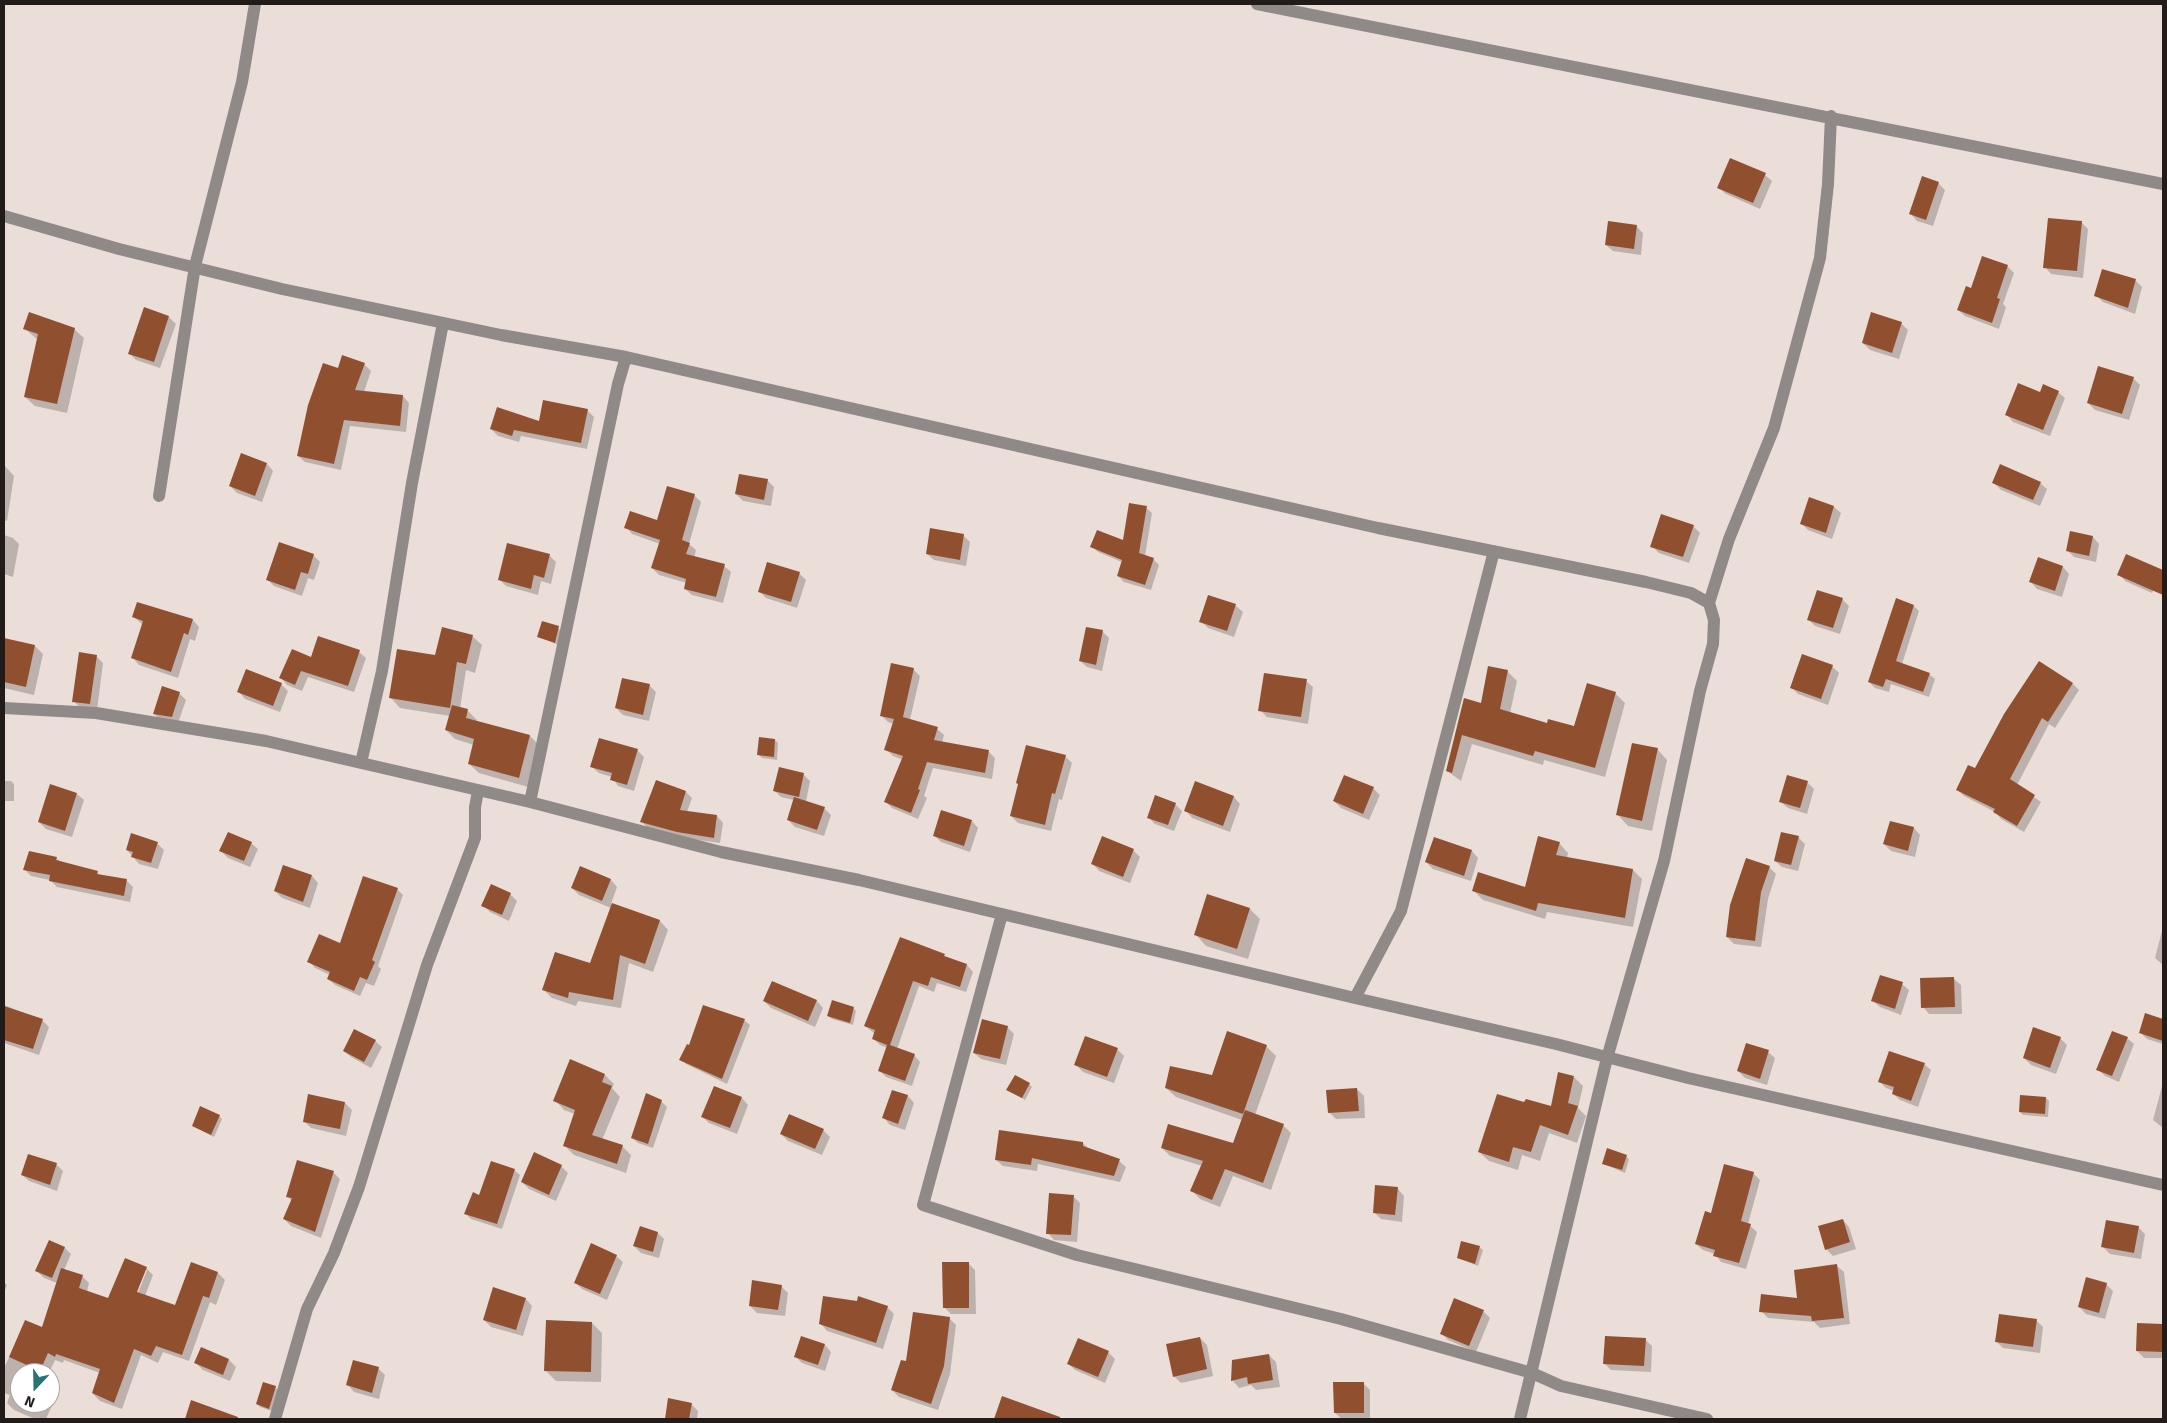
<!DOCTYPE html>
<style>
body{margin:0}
#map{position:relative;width:2167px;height:1423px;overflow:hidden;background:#ebded9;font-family:Signika,sans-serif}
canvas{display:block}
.frame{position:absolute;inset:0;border:5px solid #211c1a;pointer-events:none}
.north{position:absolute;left:10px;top:1363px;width:50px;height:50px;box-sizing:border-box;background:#fff;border:1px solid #a6a4a3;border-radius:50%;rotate:201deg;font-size:14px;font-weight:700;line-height:20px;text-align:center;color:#211c1a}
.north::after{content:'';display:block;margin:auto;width:18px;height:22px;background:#287374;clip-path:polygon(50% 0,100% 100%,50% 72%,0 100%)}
</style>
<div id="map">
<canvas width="2167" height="1423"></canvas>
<div class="frame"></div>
<div class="north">N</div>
</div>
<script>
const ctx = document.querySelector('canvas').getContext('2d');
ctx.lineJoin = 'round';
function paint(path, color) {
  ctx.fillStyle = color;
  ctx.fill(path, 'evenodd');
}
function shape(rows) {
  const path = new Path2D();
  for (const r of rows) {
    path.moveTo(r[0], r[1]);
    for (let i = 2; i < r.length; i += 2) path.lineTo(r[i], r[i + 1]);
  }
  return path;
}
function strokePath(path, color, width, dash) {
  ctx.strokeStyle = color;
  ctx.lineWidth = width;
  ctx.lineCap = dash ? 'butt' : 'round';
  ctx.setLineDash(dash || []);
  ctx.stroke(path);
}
paint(shape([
 [1765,175,1772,181,1760,209,1726,194,1719,188],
 [1938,183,1945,190,1933,226,1917,221,1911,214],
 [2081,222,2088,229,2083,278,2051,274,2045,267],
 [1636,226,1643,233,1641,255,1613,251,1606,245],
 [1983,258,2008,267,2014,273,2003,304,2006,307,1999,329,1965,316,1958,310,1972,290],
 [2135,280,2142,287,2135,314,2103,302,2096,295],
 [169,317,176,324,160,368,136,360,129,353],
 [1901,323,1908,330,1899,359,1870,350,1863,343],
 [25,329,74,329,84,338,67,413,35,406,25,397,38,340],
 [364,364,371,371,364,392,403,396,409,403,406,432,350,426,341,470,305,462,298,456,339,369],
 [2133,378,2140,385,2129,420,2095,410,2088,403],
 [2058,392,2065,398,2050,436,2013,422,2007,415,2041,393],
 [587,410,594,417,587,449,521,436,519,442,498,436,491,429,540,423],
 [267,464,273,471,262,502,237,493,230,486],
 [4,465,14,476,7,521,4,520],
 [767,480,774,487,771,506,743,501,736,494],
 [1994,483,2040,483,2047,489,2040,506,2001,490],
 [694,495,701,502,689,544,696,550,694,558,724,566,731,572,723,603,692,595,685,589,687,583,659,575,652,568,660,544,632,534,626,527,658,522],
 [1834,507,1841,513,1832,539,1808,530,1802,524],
 [1146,508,1152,513,1145,556,1153,559,1159,565,1151,590,1124,582,1118,576,1122,562,1098,552,1092,546,1124,542],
 [1693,526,1700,533,1689,563,1659,553,1652,546],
 [4,535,13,538,19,544,13,577,4,574],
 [963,535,970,542,966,566,934,560,927,554],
 [2093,537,2099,544,2096,562,2074,557,2067,550],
 [508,544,550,556,556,562,551,584,541,581,538,595,506,586,499,579],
 [313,555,320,562,314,580,308,578,302,596,274,586,267,579],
 [2038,559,2063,567,2069,574,2062,597,2037,589,2031,582],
 [799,573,806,580,797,608,766,598,759,591],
 [2119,574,2161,574,2152,593,2125,581],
 [1209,596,1236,606,1243,612,1234,637,1208,628,1201,621],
 [1842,599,1849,606,1840,634,1815,626,1808,619],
 [1914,606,1919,611,1902,664,1929,674,1935,679,1929,697,1891,684,1889,692,1875,688,1869,682],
 [134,617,193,620,199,627,195,641,190,639,178,678,139,665,133,658,143,625],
 [558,628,561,631,558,645,539,636],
 [1102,631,1109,638,1102,671,1087,667,1080,661],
 [472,636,482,645,475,673,466,670,460,709,468,711,477,720,476,722,530,736,539,745,528,787,479,773,469,764,474,745,455,739,446,730,450,716,400,708,391,698,435,656],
 [4,639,35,646,43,654,34,695,4,688],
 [359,652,366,658,354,692,308,677,302,691,287,685,281,678,312,659],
 [96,656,103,663,97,710,80,708,74,701],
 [1832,666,1839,673,1828,705,1798,694,1791,687],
 [913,669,920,676,910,720,937,729,944,735,942,743,989,752,995,758,992,779,933,768,924,796,927,798,918,819,892,808,885,801,903,760,893,756,886,749,894,724,888,722,881,715],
 [1507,671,1517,681,1510,713,1548,724,1575,727,1615,693,1625,703,1605,777,1544,760,1543,765,1472,744,1461,781,1447,771,1465,700,1482,705],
 [1306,681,1313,687,1308,724,1267,717,1260,710],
 [281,684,288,691,280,712,245,699,239,692],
 [2073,684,2079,690,2055,728,2049,724,2017,785,2041,802,2024,832,2001,819,1995,812,1964,796,1958,790,1975,770],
 [649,685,656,692,649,721,623,715,616,708],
 [179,693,186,700,178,723,161,720,154,714],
 [775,740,778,743,777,760,762,758,759,755],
 [1657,749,1667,760,1652,831,1628,826,1618,815],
 [637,750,644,757,634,791,618,786,612,777,599,773,592,767],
 [1065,756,1072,763,1062,800,1059,799,1051,831,1018,823,1011,816],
 [803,774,810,781,806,802,824,808,831,815,824,836,795,827,788,820,794,800,781,797,774,790],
 [4,781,11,781,14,784,14,801,4,801],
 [1807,782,1814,789,1807,814,1788,808,1781,802],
 [1373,788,1380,795,1369,820,1341,808,1334,801],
 [686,792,692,798,687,812,717,816,723,823,720,843,684,838,648,828,642,822],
 [77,794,84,800,72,837,46,829,39,822],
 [1234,797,1240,804,1230,832,1192,818,1186,811],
 [1175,804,1182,811,1174,831,1155,824,1148,817],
 [972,821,978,828,970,852,941,842,934,835],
 [1914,828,1920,835,1915,857,1891,851,1884,844],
 [1798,837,1805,844,1798,871,1782,867,1775,861],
 [157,843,164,850,158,869,139,864,127,850],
 [251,843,258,849,250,867,228,858,221,851],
 [1559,843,1568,853,1567,858,1633,870,1642,879,1633,927,1547,912,1545,919,1483,900,1473,890,1526,889],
 [1133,850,1140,857,1130,883,1099,871,1093,864],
 [1472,851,1478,858,1471,881,1433,869,1426,862],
 [56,858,61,862,97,872,101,876,126,880,133,887,130,902,57,887,50,880,31,876,24,869],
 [1769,867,1776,874,1768,899,1761,947,1734,944,1727,937],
 [580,868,611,880,617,887,611,904,660,921,668,930,653,972,629,963,621,1008,578,1001,576,1006,552,998,543,989,591,965,611,908,579,895,572,888],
 [312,876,318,883,310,908,282,898,275,891],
 [397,889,403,895,378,966,381,969,374,986,366,983,360,996,335,985,328,979,330,975,315,968,309,961,340,944],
 [510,894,517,901,509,921,490,912,483,905],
 [1208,896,1250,909,1260,919,1248,959,1206,946,1196,935],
 [2163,927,2163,965,2155,958],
 [901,938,967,965,973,972,966,992,937,983,934,992,919,986,897,1049,914,1055,920,1062,912,1086,886,1077,880,1071,888,1048,880,1045,873,1038,875,1034,865,1026],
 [1954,979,1961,985,1962,1014,1929,1014,1923,1007],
 [772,982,817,1001,823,1008,815,1027,771,1008,764,1001],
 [1902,984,1909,990,1901,1015,1880,1007,1873,1001],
 [4,1005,42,1020,49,1027,39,1055,4,1043],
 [853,1008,856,1011,853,1025,832,1019,828,1016],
 [2146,1015,2163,1020,2163,1044,2147,1039,2141,1033],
 [744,1020,750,1025,727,1084,686,1064,681,1059,690,1047],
 [1007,1027,1014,1034,1006,1065,981,1059,974,1053],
 [2060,1038,2067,1045,2056,1074,2031,1065,2024,1058],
 [2127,1038,2134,1044,2119,1082,2105,1076,2098,1069],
 [375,1041,382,1047,371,1068,351,1057,344,1051],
 [1266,1046,1276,1056,1255,1115,1283,1125,1291,1133,1271,1190,1233,1176,1220,1207,1200,1199,1192,1191,1202,1166,1170,1156,1162,1148,1233,1145,1242,1120,1176,1097,1166,1088,1213,1077],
 [1117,1049,1124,1056,1114,1083,1083,1072,1076,1065],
 [1768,1052,1775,1058,1767,1085,1745,1078,1738,1071],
 [1924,1064,1931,1070,1918,1107,1900,1100,1893,1094,1894,1091,1886,1088,1879,1081],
 [605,1075,614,1084,612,1088,620,1097,602,1140,622,1146,631,1155,626,1173,574,1155,565,1146,575,1114,564,1110,555,1100],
 [1574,1077,1583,1086,1578,1108,1586,1116,1577,1143,1549,1133,1540,1161,1522,1155,1518,1170,1489,1161,1479,1152,1525,1104,1552,1108],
 [1029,1084,1032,1087,1025,1100,1011,1092],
 [2162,1086,2163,1086,2163,1128,2153,1120],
 [1357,1089,1364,1096,1365,1118,1336,1119,1329,1112],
 [893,1091,908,1096,914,1103,905,1130,890,1125,884,1118],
 [742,1098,748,1105,737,1134,709,1123,703,1117],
 [2046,1098,2049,1101,2048,1117,2023,1115,2020,1112],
 [661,1101,667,1107,653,1148,638,1143,632,1138],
 [345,1103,352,1110,346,1136,311,1128,304,1121],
 [219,1116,222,1119,214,1137,193,1126],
 [823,1130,830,1137,822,1155,788,1141,781,1134],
 [1083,1143,1089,1149,1119,1161,1126,1167,1120,1182,1038,1164,1037,1171,1003,1166,996,1160],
 [1626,1156,1629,1159,1625,1173,1604,1164],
 [56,1164,63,1171,57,1191,29,1181,22,1175],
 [561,1166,568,1173,556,1201,529,1189,522,1182],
 [514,1170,520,1175,502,1229,471,1219,466,1214,480,1196],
 [333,1172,340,1179,321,1238,291,1226,284,1219,292,1201,287,1196],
 [1753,1173,1760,1180,1748,1224,1757,1232,1746,1269,1721,1262,1715,1254,1703,1250,1696,1244,1712,1214],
 [1398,1189,1404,1196,1402,1222,1381,1219,1374,1212],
 [1073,1196,1080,1203,1077,1242,1054,1240,1048,1233],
 [1843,1220,1849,1227,1856,1249,1833,1256,1826,1249],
 [2138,1227,2145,1234,2141,1259,2110,1254,2103,1247],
 [658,1233,664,1239,659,1258,641,1253,634,1246],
 [1479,1247,1483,1250,1478,1266,1458,1258],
 [65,1248,71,1254,64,1270,82,1276,89,1283,87,1292,109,1299,146,1268,153,1275,145,1296,176,1307,218,1273,225,1280,216,1305,210,1302,189,1361,163,1352,158,1363,141,1355,122,1409,100,1401,93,1394,100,1373,64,1360,63,1363,55,1360,49,1373,20,1373,20,1403,50,1403,50,1397,54,1401,46,1419,35,1419,14,1410,7,1403,10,1395,4,1393,4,1368,26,1321,43,1329,57,1283,44,1278,37,1271],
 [145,1270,147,1270,136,1298,133,1297],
 [616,1256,623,1262,607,1300,582,1289,575,1282],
 [968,1263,975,1270,976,1314,951,1314,944,1307],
 [1837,1266,1844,1272,1850,1324,1820,1328,1814,1322,1768,1318,1761,1311,1799,1299],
 [4,1282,7,1285,4,1293],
 [2106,1284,2113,1291,2105,1319,2086,1314,2079,1307],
 [781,1286,788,1293,785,1316,757,1313,750,1306],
 [526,1299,532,1306,523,1336,491,1327,484,1320],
 [887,1307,894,1314,883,1349,827,1331,821,1324],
 [1483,1311,1490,1318,1476,1352,1448,1340,1442,1334],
 [949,1318,956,1325,950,1374,938,1410,899,1397,892,1390,907,1363],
 [2036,1320,2043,1327,2040,1353,2003,1348,1996,1341],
 [592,1323,602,1333,601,1382,556,1381,545,1370],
 [2138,1324,2163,1325,2163,1358,2144,1358,2137,1351],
 [802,1338,825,1345,831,1352,825,1371,802,1363,795,1356],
 [1200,1338,1207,1345,1213,1376,1181,1383,1174,1376],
 [1645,1339,1652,1346,1651,1372,1611,1370,1604,1363],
 [202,1349,229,1360,236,1367,230,1381,203,1370,196,1363],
 [1108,1352,1115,1359,1105,1383,1075,1370,1068,1363],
 [1269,1355,1276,1362,1280,1387,1256,1390,1251,1385,1239,1388,1233,1381,1234,1361],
 [378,1368,385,1375,379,1399,354,1392,348,1385],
 [1363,1383,1370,1390,1370,1419,1342,1419,1335,1413],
 [275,1387,278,1390,272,1411,260,1407,257,1404],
 [670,1400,691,1404,698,1411,697,1419,666,1419]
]), '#0003');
paint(shape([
 [1730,158,1766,173,1753,203,1717,188],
 [1922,176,1939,182,1926,220,1909,214],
 [2048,218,2082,221,2077,271,2043,268],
 [1608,221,1637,225,1634,249,1605,245],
 [1982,256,2008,265,1997,298,2000,299,1992,323,1957,310,1966,286,1971,288],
 [2102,269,2136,279,2128,308,2094,296],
 [144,307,169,316,154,362,128,354],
 [29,312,75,328,57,404,24,397,38,334,23,329],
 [1871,312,1902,322,1892,353,1862,343],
 [342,355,365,363,355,390,403,395,400,426,344,420,334,464,297,456,308,405,323,363,338,368],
 [2098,366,2134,377,2122,414,2087,403],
 [2018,383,2040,392,2043,384,2059,391,2043,430,2005,415],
 [543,400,588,409,581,443,514,430,512,436,490,429,497,407,539,421],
 [241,453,267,463,255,496,229,486],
 [2000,464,2041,482,2033,500,1992,483],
 [739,474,768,479,764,500,735,494],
 [667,486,695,494,682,540,690,543,686,554,725,564,716,597,684,589,686,579,651,568,660,540,624,528,630,511,657,520],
 [1809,497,1834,506,1826,533,1800,524],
 [1129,503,1147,506,1139,553,1154,558,1145,585,1117,576,1122,560,1090,547,1097,530,1123,540],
 [1661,514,1694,525,1683,557,1650,547],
 [930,528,964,534,960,560,926,554],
 [2070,531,2093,536,2089,556,2066,551],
 [279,542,314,554,308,574,301,572,295,590,266,580],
 [507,543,550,554,544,578,534,575,531,589,498,580],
 [2126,554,2163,570,2163,595,2117,575],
 [2038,557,2063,566,2055,591,2029,582],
 [767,562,800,572,791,602,758,592],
 [1817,590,1843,598,1833,628,1807,620],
 [1208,595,1236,604,1227,631,1199,622],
 [1896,598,1914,605,1896,661,1930,673,1923,692,1886,679,1883,687,1868,682],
 [137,602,193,619,188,635,184,633,171,672,131,658,143,621,132,617],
 [542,621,559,626,555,643,537,637],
 [442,627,473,635,466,664,457,662,450,708,389,698,397,649,435,655],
 [1086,627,1103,630,1096,665,1079,661],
 [318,636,360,650,348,686,301,671,295,685,279,678,292,649,311,657],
 [4,638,35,645,26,687,4,682],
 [79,652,97,655,90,704,72,702],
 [1802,654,1833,665,1821,699,1790,688],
 [2039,661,2073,683,2048,722,2042,718,2010,779,2035,795,2017,826,1993,812,1995,809,1956,790,1968,765,1975,768,2004,714],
 [891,663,914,668,903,717,938,727,934,740,989,750,985,773,927,762,918,789,920,790,911,813,884,802,903,756,884,750,894,719,880,716],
 [1488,666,1508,670,1500,709,1547,723,1548,719,1574,726,1587,683,1616,692,1595,768,1535,751,1533,756,1462,735,1452,773,1446,771,1464,698,1481,703],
 [246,669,282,683,273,706,237,692],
 [1264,673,1307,679,1301,717,1258,711],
 [622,678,650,684,643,715,615,708],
 [162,686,180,692,172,717,153,714],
 [452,705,468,709,466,718,530,735,519,778,468,764,474,739,445,730],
 [759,737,775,739,774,757,757,755],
 [599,738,638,749,627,785,610,780,612,773,590,767],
 [1632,743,1658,748,1642,821,1616,815],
 [1026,745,1066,755,1055,794,1052,793,1045,825,1010,816,1018,784,1016,783],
 [779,767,804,773,799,797,773,791],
 [1344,775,1374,787,1363,814,1333,801],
 [1787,775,1808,781,1800,808,1779,802],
 [656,780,686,791,680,810,717,815,714,838,677,832,640,822],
 [1195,781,1234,796,1223,826,1184,811],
 [50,784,77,793,65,831,38,822],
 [1155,795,1176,803,1168,825,1147,818],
 [794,797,825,807,817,830,787,820],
 [941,810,972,820,964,846,933,836],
 [1890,821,1914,827,1908,851,1883,844],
 [228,832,252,842,244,861,219,851],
 [1781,832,1799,836,1791,865,1774,861],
 [131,833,158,842,151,863,131,857,133,852,126,850],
 [1102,836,1134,849,1123,877,1091,864],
 [1538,836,1560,842,1556,855,1633,869,1625,918,1538,903,1536,911,1472,891,1478,872,1525,887],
 [1434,837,1472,850,1464,876,1425,862],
 [29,851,57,857,56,860,98,871,97,874,127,879,124,896,49,881,50,875,23,870],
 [1746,858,1770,866,1761,892,1755,941,1726,937,1730,905],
 [283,865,312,875,303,902,274,891],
 [580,866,611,879,602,901,571,888],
 [363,876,398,888,372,960,375,962,367,980,360,977,354,991,327,979,330,972,307,962,319,934,340,943],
 [491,884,511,893,502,915,481,906],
 [1207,894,1250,908,1237,949,1194,935],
 [612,903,660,920,645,964,620,955,613,1000,569,992,568,998,542,990,555,952,590,963],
 [900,937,945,954,944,956,967,964,960,987,931,977,928,986,913,981,890,1045,915,1054,905,1081,878,1071,887,1045,872,1039,875,1030,864,1026],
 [1880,975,1903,982,1895,1009,1871,1001],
 [1954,977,1955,1007,1921,1008,1920,978],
 [772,981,817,1000,808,1021,763,1001],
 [832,1000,854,1007,850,1023,827,1016],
 [703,1005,745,1019,722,1079,679,1060,687,1044,689,1045],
 [4,1006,43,1019,33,1049,4,1040],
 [2145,1013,2163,1019,2163,1041,2139,1033],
 [982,1019,1008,1026,1000,1059,973,1053],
 [2033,1027,2061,1037,2050,1068,2023,1058],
 [354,1029,376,1040,364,1062,343,1051],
 [1227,1031,1267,1045,1243,1114,1165,1088,1170,1066,1212,1075],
 [2112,1031,2128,1037,2112,1076,2096,1070],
 [1085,1036,1118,1048,1107,1077,1074,1065],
 [1746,1043,1769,1050,1760,1079,1737,1071],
 [1889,1051,1925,1063,1911,1101,1892,1094,1894,1087,1878,1082],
 [570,1059,605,1074,602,1082,612,1086,592,1135,623,1145,617,1164,563,1146,575,1110,553,1101],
 [1558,1072,1574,1076,1568,1103,1578,1106,1568,1135,1540,1125,1531,1152,1513,1147,1509,1162,1478,1152,1497,1094,1524,1102,1526,1099,1551,1106],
 [1015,1075,1030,1083,1022,1098,1006,1090],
 [714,1086,742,1097,730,1128,701,1117],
 [1357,1088,1359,1111,1328,1113,1326,1090],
 [892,1090,908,1095,898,1124,882,1118],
 [646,1093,662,1100,648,1144,631,1138],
 [308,1094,345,1102,340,1129,303,1122],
 [2020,1095,2046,1097,2045,1114,2019,1112],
 [200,1106,220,1115,211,1135,192,1126],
 [1245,1110,1284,1124,1263,1183,1225,1169,1212,1200,1190,1191,1203,1161,1161,1148,1168,1124,1233,1143],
 [789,1114,824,1129,815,1149,780,1134],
 [999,1130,1083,1142,1083,1146,1120,1159,1114,1176,1032,1158,1031,1165,995,1160],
 [1607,1148,1627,1155,1622,1170,1602,1164],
 [534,1152,562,1165,549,1195,521,1182],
 [28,1154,57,1163,50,1185,21,1175],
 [297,1160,334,1171,315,1232,283,1219,292,1198,286,1197],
 [491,1161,515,1169,497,1224,464,1214,473,1192,479,1195],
 [1724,1164,1754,1172,1741,1221,1751,1224,1739,1263,1713,1256,1715,1250,1695,1244,1705,1211,1711,1213],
 [1375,1185,1398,1187,1395,1215,1373,1213],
 [1049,1193,1074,1195,1071,1235,1046,1234],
 [1843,1219,1850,1242,1825,1250,1818,1226],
 [2106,1220,2139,1226,2134,1253,2101,1247],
 [640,1226,658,1232,653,1252,633,1246],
 [49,1240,65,1247,52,1278,35,1271],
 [1461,1241,1480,1246,1475,1264,1457,1258],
 [591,1243,617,1255,600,1294,574,1283],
 [125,1258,147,1267,137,1292,175,1305,191,1262,218,1272,209,1298,203,1296,182,1355,156,1346,151,1356,134,1349,114,1403,92,1393,100,1369,56,1354,55,1357,48,1353,40,1371,9,1357,25,1320,42,1327,61,1268,83,1275,79,1288,108,1298],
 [942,1262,969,1262,969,1308,943,1308],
 [1837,1264,1844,1318,1812,1321,1811,1316,1759,1312,1761,1294,1797,1298,1794,1270],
 [2086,1277,2107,1283,2099,1313,2078,1307],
 [752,1280,782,1285,778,1310,749,1306],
 [493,1287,526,1298,516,1330,483,1320],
 [823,1296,857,1301,858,1296,888,1306,876,1343,819,1324],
 [1454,1298,1484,1310,1469,1346,1440,1334],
 [913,1312,950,1317,944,1366,931,1404,891,1390,901,1360,906,1361],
 [1999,1314,2037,1319,2033,1347,1995,1342],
 [546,1320,592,1322,591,1372,544,1371],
 [2137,1323,2163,1324,2163,1352,2136,1351],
 [801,1336,825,1344,818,1365,794,1357],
 [1605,1336,1646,1338,1644,1366,1603,1364],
 [1200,1337,1207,1369,1173,1377,1166,1344],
 [1078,1338,1109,1351,1098,1377,1067,1364],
 [201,1347,229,1359,223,1375,194,1363],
 [1269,1354,1273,1380,1248,1384,1247,1377,1231,1381,1232,1360],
 [353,1360,379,1367,372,1393,346,1385],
 [263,1382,276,1386,269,1409,256,1404],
 [1333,1382,1364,1382,1364,1413,1334,1413],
 [1002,1396,1060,1417,1060,1419,994,1419],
 [668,1398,692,1403,689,1419,665,1419],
 [191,1400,238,1417,237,1419,185,1419]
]), '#905030');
strokePath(shape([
 [1257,4,2163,184],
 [4,216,119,249,282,289,501,335,626,357,1378,528,1646,582,1691,593,1709,603,1714,620,1713,644,1700,691,1664,861,1607,1058,1520,1419],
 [159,496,195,266,242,82,255,4],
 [1709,603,1729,539,1774,428,1820,258,1828,184,1831,116],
 [4,708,96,713,266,741,530,802,721,852,859,880,1355,998,1556,1044,1688,1078,2163,1185],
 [361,763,382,671,412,483,443,323],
 [530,802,618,384,626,357],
 [1002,914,923,1205,1077,1255,1341,1319,1532,1373,1561,1386,1707,1419],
 [1355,998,1401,911,1494,551],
 [275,1419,307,1309,334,1253,359,1187,427,965,475,838,475,807,478,791]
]), '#8f8a88', 12);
</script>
